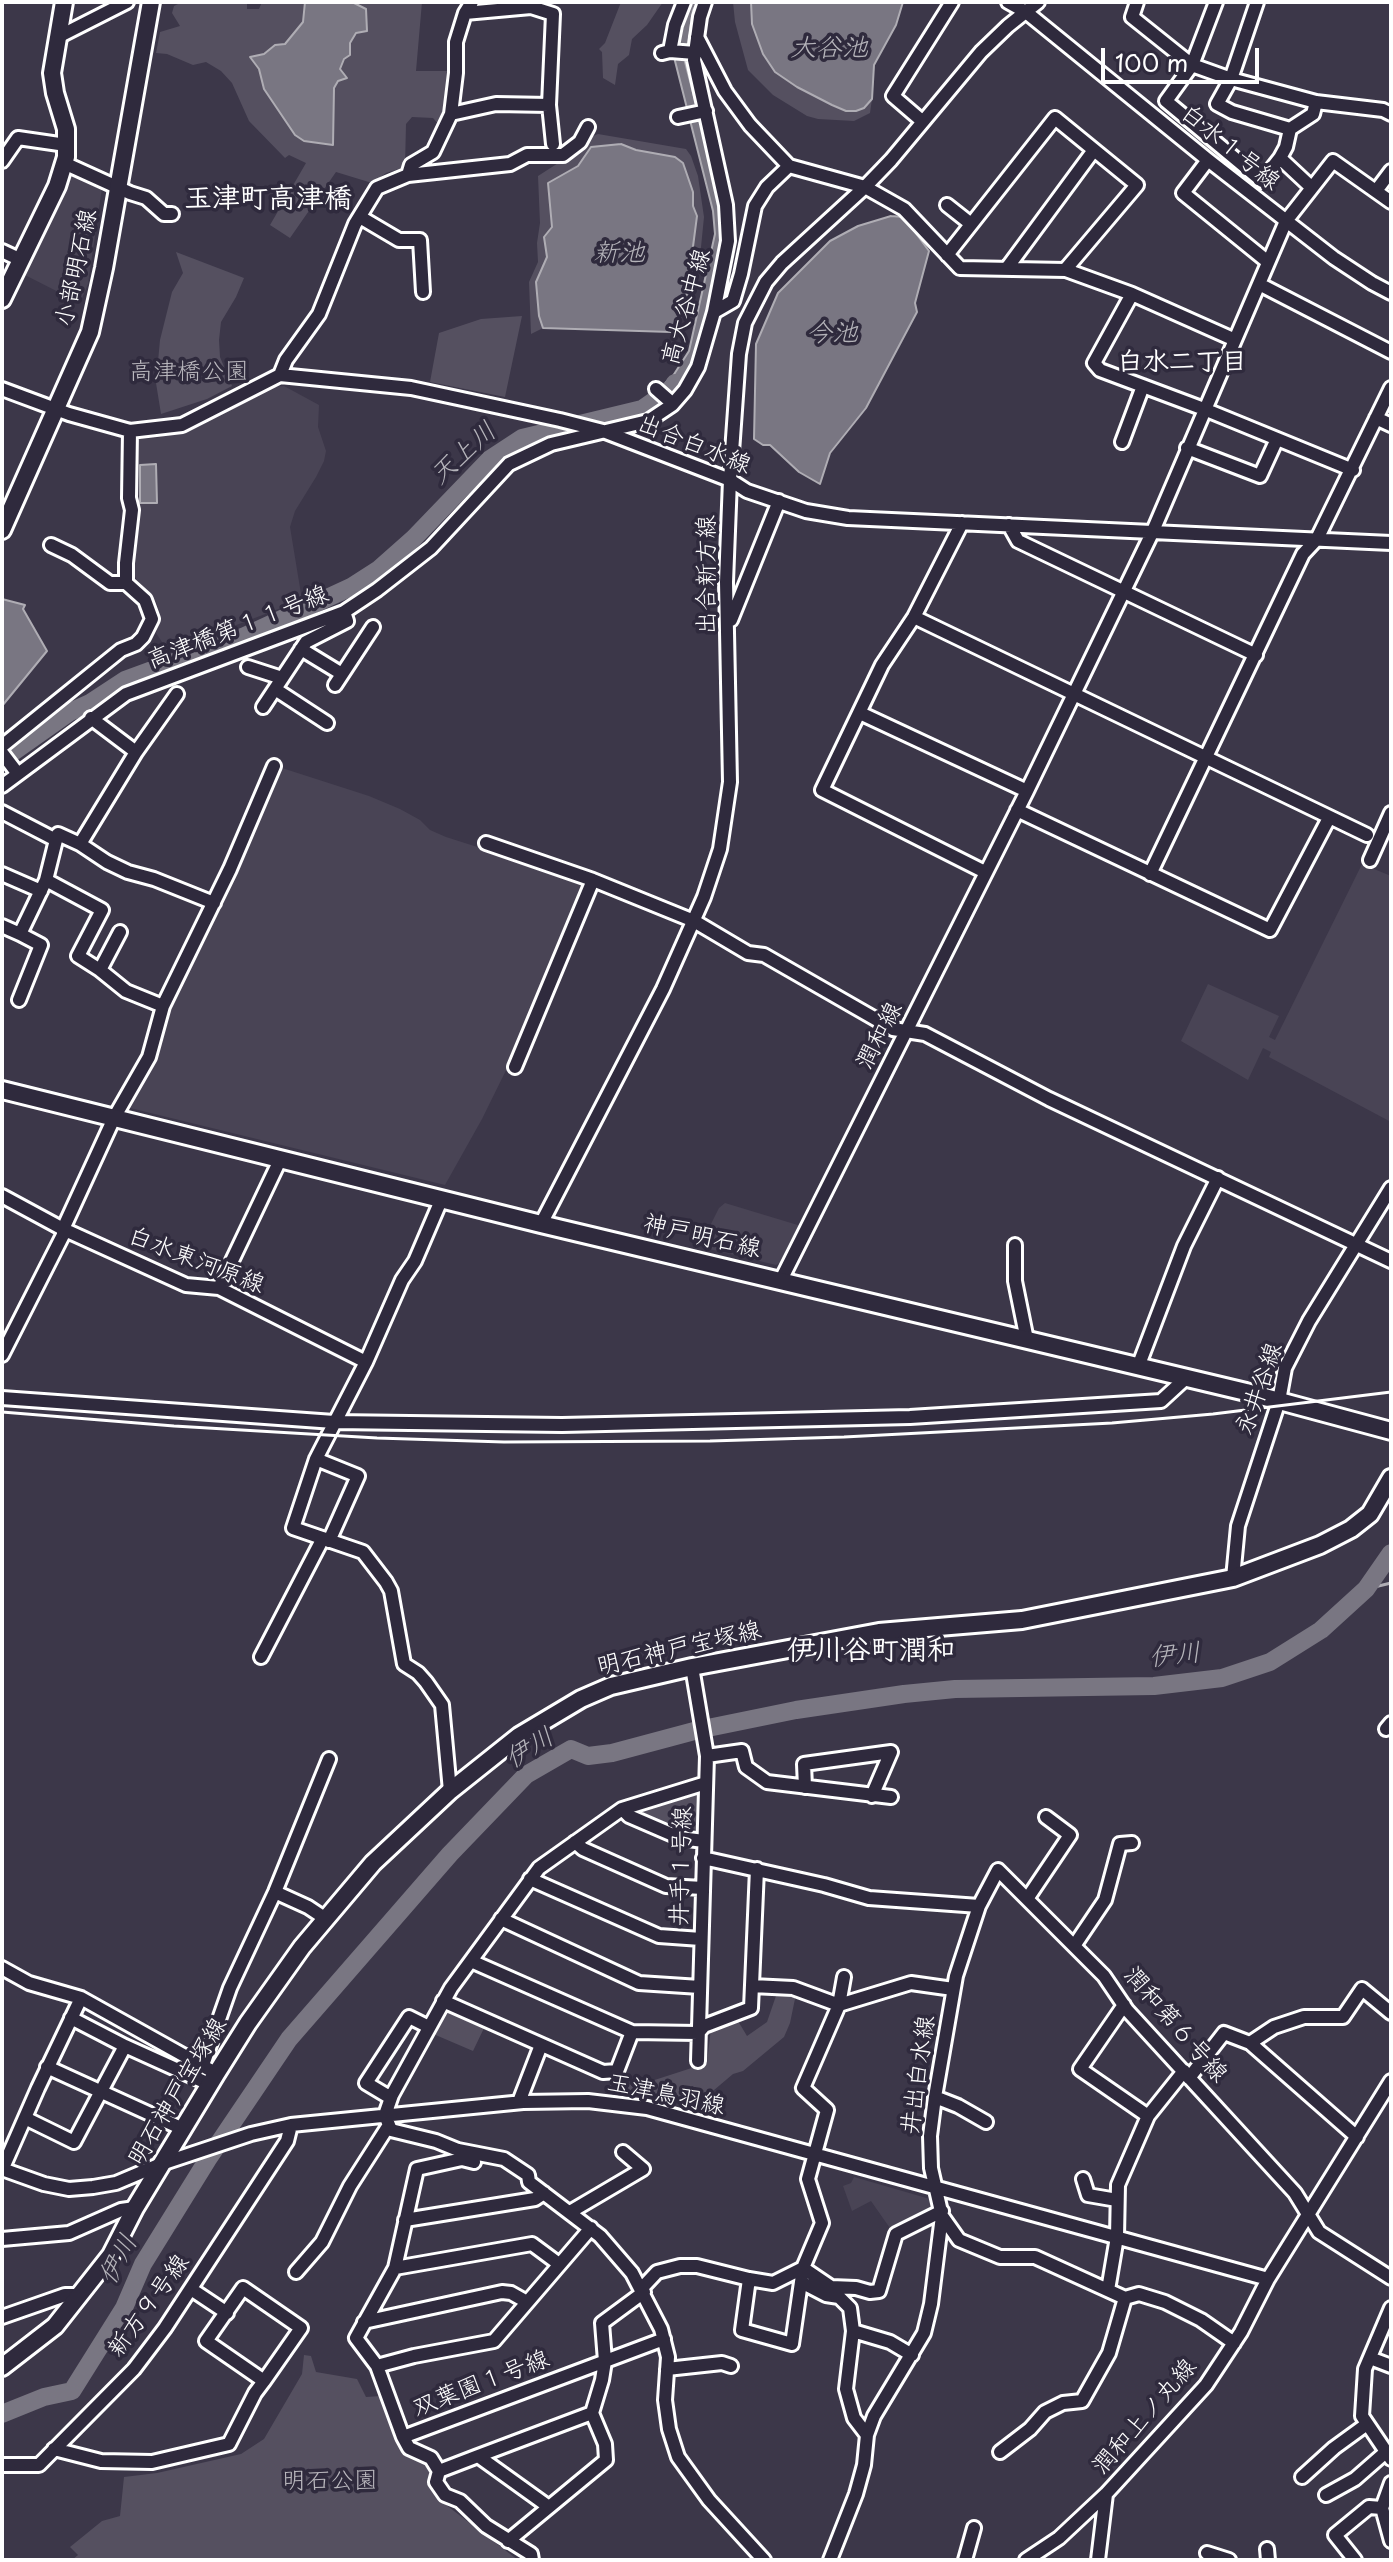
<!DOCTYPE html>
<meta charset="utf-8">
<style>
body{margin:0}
#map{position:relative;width:1393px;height:2562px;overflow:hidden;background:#3c3749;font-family:"Playpen Sans",sans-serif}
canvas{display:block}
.frame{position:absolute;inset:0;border:4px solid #fff;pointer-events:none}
.scale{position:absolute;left:1101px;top:48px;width:158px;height:36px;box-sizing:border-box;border:4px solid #fff;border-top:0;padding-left:10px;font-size:24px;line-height:28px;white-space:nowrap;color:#fff;-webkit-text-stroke:6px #2f2a3d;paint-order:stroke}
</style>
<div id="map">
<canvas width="1393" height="2562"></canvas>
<div class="frame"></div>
<div class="scale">100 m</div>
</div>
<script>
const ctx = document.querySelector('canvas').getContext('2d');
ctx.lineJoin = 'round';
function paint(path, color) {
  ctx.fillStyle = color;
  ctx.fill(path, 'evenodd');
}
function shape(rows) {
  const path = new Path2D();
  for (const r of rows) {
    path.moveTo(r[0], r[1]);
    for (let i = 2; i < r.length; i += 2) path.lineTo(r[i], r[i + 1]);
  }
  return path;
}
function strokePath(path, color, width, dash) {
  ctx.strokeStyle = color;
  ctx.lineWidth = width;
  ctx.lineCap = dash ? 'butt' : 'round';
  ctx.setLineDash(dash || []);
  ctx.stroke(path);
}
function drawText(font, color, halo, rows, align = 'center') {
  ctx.font = font + ' "Playpen Sans","Klee One",sans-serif';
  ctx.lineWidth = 7;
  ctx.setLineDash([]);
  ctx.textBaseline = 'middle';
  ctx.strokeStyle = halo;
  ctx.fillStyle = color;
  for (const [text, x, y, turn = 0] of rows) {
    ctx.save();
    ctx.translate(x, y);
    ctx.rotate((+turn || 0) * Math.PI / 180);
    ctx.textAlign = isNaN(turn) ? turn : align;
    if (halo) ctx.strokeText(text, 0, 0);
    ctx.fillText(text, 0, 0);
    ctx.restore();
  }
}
paint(shape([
 [69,168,103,181,88,284,80,303,21,273],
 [284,386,319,405,318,427,326,451,324,461,316,477,295,511,290,527,302,600,168,651,156,633,161,618,156,601,138,584,133,571,137,534,135,439,157,438,196,425,246,397,271,387],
 [282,768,369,796,400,809,420,820,430,830,446,837,584,881,516,1050,482,1119,445,1185,126,1107,152,1060,165,1028,168,1008,222,900],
 [1362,864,1391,876,1391,1122,1269,1057,1271,1052,1263,1048,1248,1080,1181,1041,1208,984,1279,1016,1269,1037,1275,1040],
 [725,1203,801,1226,784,1261,776,1265,705,1248,711,1224,719,1208],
 [854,2177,930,2199,936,2208,892,2231,871,2201,852,2211,843,2186,851,2183]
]), '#494455');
paint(shape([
 [182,2,247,2,247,9,259,9,262,2,422,2,416,71,451,71,440,126,433,118,412,117,406,124,405,167,386,173,372,183,336,172,290,238,270,225,306,163,289,155,285,158,249,121,232,83,221,71,206,62,193,65,167,54,156,53,160,32,180,26,172,13,174,6],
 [621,2,663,2,647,25,632,39,629,55,618,64,615,85,603,78,602,52,599,49,605,43],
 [733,2,751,2,752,24,775,72,797,87,846,111,864,108,872,99,870,113,854,121,818,119,807,116,773,95,748,70,735,22],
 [598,134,686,149,691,156,698,176,704,217,699,267,688,313,686,300,697,216,693,206,693,192,683,163,675,157,636,150,621,144,586,157,578,166,548,183,552,227,544,237,547,257,536,282,539,316,543,328,531,334,529,282,538,262,537,243,540,223,538,176,566,158,586,139],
 [176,252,244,278,236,297,221,322,219,340,220,357,232,386,207,399,161,414,156,383,160,340,172,292,183,273],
 [522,316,505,397,430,382,439,333,481,319],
 [697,1790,700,1792,697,1830,670,1825,648,1817,639,1810],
 [778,1990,796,1994,790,2023,784,2037,743,2071,733,2074,707,2096,697,2094,691,2103,605,2089,618,2080,626,2081,633,2087,707,2063,711,2028,738,2021,747,2036,767,2022],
 [445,2008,485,2026,473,2051,431,2033],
 [304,2355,311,2356,316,2372,357,2379,366,2397,381,2396,402,2452,421,2460,429,2469,429,2487,441,2501,518,2560,72,2560,78,2555,70,2547,102,2521,120,2516,124,2477,157,2473,241,2454,264,2439,302,2374]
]), '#555060');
const water = shape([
 [305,2,352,2,366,9,367,31,356,33,350,43,350,55,344,59,340,69,347,78,338,81,334,88,333,145,304,141,295,135,264,89,259,69,250,57,264,54,275,45,285,44,303,22,305,2],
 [687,2,698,2,693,10,685,62,711,161,722,221,721,256,693,362,671,398,663,390,666,387,664,385,667,381,669,382,689,351,715,234,713,211,675,61,676,43,687,2],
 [751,2,903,2,896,25,874,65,872,99,864,108,856,111,846,111,832,105,797,87,775,72,763,54,752,24,751,2],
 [621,144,636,150,675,157,683,163,693,192,693,206,697,216,686,300,680,318,671,332,543,328,539,316,536,282,547,257,544,237,552,227,548,183,578,166,591,147,621,144],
 [891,216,904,217,929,251,915,303,917,312,866,408,830,453,820,484,799,472,770,445,763,445,754,439,756,344,778,293,830,241,858,226,891,216],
 [156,464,157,503,140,503,140,465,156,464],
 [2,599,25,605,23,609,47,651,2,706,2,599]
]);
paint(water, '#797682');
strokePath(water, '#afadb4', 2);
strokePath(shape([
 [1366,1589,1391,1583]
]), '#afadb4', 3);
strokePath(shape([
 [2,760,70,712,90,703,125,680,245,636,351,587,379,569,414,538,490,459,522,438,642,409,672,388,675,383],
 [2,2414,44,2397,72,2391,124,2308,143,2264,208,2159,289,2039,450,1854,526,1775,571,1749,588,1756,612,1753,698,1730,796,1710,904,1694,955,1689,1154,1686,1222,1678,1270,1662,1321,1630,1366,1589,1391,1553]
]), '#797682', 18);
const minor = shape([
 [1008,2,1026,12,1208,160,1334,258,1372,283,1391,293],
 [1137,2,1132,17,1192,65,1231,79,1257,2],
 [1216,2,1192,65,1166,101,1262,181,1280,158,1311,187],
 [465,13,531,7,553,14,549,105],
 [58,37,127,2],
 [697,37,725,91,750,125,789,166],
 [670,51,675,25,684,2],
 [662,53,670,51,695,53],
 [451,114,496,104,549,105,553,144],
 [678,117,706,111],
 [922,121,893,96,952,2],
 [1290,129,1232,112,1217,104,1231,79,1316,102,1383,110,1391,114],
 [1280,158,1286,147,1290,129,1313,114,1316,102],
 [1208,160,1183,193,1268,262],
 [2,161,18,138,66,145],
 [64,163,130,193,146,198,164,214,172,214],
 [408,175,510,164,527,155,563,155,580,142,588,127],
 [1376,191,1391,171],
 [947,205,971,224],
 [360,217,399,240,420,240,423,292],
 [2,251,19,259],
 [947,255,1055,118,1137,185,1065,270],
 [1007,268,1094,150],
 [1259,284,1391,352],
 [1132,294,1094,363,1100,370,1204,409,1353,470],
 [714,312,733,301,741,274,755,206,767,187,789,166,865,187,904,209,960,268,1066,270,1132,294,1233,339],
 [280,375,286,360,319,314,355,224,377,188,408,175,411,165,433,152,451,114,456,73,456,42,465,13,472,2],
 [2,389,69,414,130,431,182,425,280,375,411,388,560,420,603,431,730,480,747,491,806,511,848,518,1391,543],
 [656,389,673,404],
 [1376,418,1391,425],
 [1122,442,1143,386],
 [1187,448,1260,476,1277,439],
 [962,523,914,617,882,665,822,790,985,872],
 [1009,525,1018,541,1256,655],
 [51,545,72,555,110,583,126,583],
 [914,617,1367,835],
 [731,620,779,501],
 [301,649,342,674],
 [248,667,282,678],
 [335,685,373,627],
 [275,689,327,723],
 [263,707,306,642,347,621,344,612],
 [860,713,1027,791],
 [91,718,136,752,177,694],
 [2,746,121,650,136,644,143,637,152,619,145,600,126,583,126,563,132,510,129,498,130,431],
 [2,753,18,774],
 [2,786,126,694,344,612,377,590,431,548,509,464,551,444,648,421,672,405,685,390,698,367,714,312,728,241,726,205,694,60,700,17,705,2],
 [1017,810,1270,930,1329,818],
 [2,812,56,840,58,834,80,844,107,862,128,872,154,879,214,903],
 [486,843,593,880,694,921,748,953,764,955,893,1029,925,1034,1049,1099,1391,1261],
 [80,844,136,752],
 [1370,860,1391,813],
 [2,874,41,891],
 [1150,874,1303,554,1317,539,1391,388],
 [46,880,102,910,78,956,100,970,126,991,163,1006],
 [2,926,20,934],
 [100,970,120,932],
 [19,1000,41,945,20,934,46,880,56,840],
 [515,1067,593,880],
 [2,1196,63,1229,186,1285,219,1288,366,1362,402,1280,415,1261,442,1198],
 [541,1224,663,989,704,897,720,849,730,782,726,582,730,480,739,354,745,323,766,282,782,263,865,187,891,160,981,52,1008,26,1038,2],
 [1015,1245,1015,1281,1027,1340],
 [781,1280,1027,791,1153,531,1286,221,1333,161,1391,202],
 [219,1288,280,1160],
 [2,1355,63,1235,63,1229,114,1118,149,1057,163,1006,230,869,274,766],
 [366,1362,316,1459,293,1528,363,1552,386,1582,391,1591,404,1664,418,1673,426,1682,442,1705,450,1791],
 [1138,1367,1184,1246,1218,1178],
 [2,1398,334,1422,562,1425,910,1417,1161,1401,1186,1378],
 [316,1459,358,1476,329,1541],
 [1233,1578,1238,1526,1279,1401,1285,1368,1309,1321,1391,1188],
 [261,1657,323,1538],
 [692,1667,707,1756,698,2061],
 [1386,1729,1391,1723],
 [707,1756,742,1751,746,1767,767,1782,891,1797],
 [805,1787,804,1764,891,1752,872,1796],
 [622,1809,629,1816,680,1838,704,1841],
 [575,1842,583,1849,666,1886,703,1888],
 [703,1858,824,1885,869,1898,979,1906],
 [530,1879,659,1936,701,1939],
 [275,1892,308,1907,326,1919],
 [1027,1899,1070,1835,1046,1817],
 [501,1919,639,1983,700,1987],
 [1074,1946,1105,1900,1120,1844,1132,1843],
 [471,1961,632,2032,698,2033],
 [2,1968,29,1983,81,1998,210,2070],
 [844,1977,839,2005,803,2088,827,2110,808,2179,822,2223,803,2268,801,2282,826,2295,839,2297,850,2308,853,2331,846,2389,854,2418,867,2435],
 [752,1986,793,1988,839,2005,911,1983,953,1989],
 [443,2001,603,2072,617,2071,632,2032],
 [1124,2005,1080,2069,1148,2116],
 [71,2018,125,2046,209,2084],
 [698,2033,704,2026,751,2008,757,1869],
 [1250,2043,1357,2137],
 [203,2065,230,1988,275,1892,329,1759],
 [47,2067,183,2129],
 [1189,2078,1224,2033,1250,2043,1274,2027,1304,2017,1343,2017,1362,1989,1391,2013],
 [935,2097,958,2106,986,2122],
 [391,2098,366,2083,409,2017,429,2027],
 [519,2102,541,2045],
 [385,2115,391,2130,436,2141,458,2150,504,2159,528,2175,529,2182,600,2236,632,2273,661,2329,668,2357,665,2400,669,2429,678,2457,709,2500,764,2560],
 [385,2115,392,2095,451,1988,539,1868,622,1809,706,1783],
 [25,2118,74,2142,125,2046],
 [2,2169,44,2184,69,2189,93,2187,116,2183,161,2164,251,2134,291,2125,523,2102,588,2101,647,2108,1268,2279],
 [2,2170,38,2088,81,1998],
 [1083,2179,1088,2195,1117,2200],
 [570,2212,643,2169,623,2152],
 [942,2216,959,2240,1000,2257,1035,2257,1125,2298,1139,2294,1165,2302,1201,2320,1234,2343],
 [405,2220,535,2199,544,2193],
 [2,2239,69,2233,121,2210,135,2208],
 [395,2268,532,2244,559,2264],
 [296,2272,322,2242,350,2186,389,2125],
 [749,2279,742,2330,792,2344,801,2282],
 [642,2288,657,2272,680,2266,697,2266,749,2279,773,2283,803,2268,831,2287,856,2288,870,2292,879,2291,896,2234,942,2211],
 [191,2289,227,2313],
 [1108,2290,1117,2237,1118,2185,1148,2116,1184,2071],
 [1391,2308,1365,2369,1362,2416,1391,2459],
 [2,2317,65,2295,81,2295],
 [364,2322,502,2292,511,2293,527,2302],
 [853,2331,890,2342,912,2355],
 [1370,2358,1391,2366],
 [377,2366,414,2356,494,2341,591,2228],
 [667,2369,722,2363,731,2366],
 [403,2437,377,2366,356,2338,395,2268,417,2169,462,2159,474,2162],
 [54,2449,101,2461,152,2462,229,2444,255,2393,264,2381,301,2328,243,2288,206,2341,264,2381],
 [1000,2452,1030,2429,1045,2412,1063,2403,1082,2401,1109,2353,1125,2298],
 [478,2456,592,2413],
 [2,2465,39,2465,134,2369,165,2328,287,2141,291,2125],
 [439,2471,478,2456,549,2507],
 [1302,2477,1334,2448,1367,2424],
 [1391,2483,1382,2508,1391,2541],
 [1326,2495,1355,2479,1387,2451],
 [508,2541,606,2460,605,2444,592,2413,602,2380,605,2361,602,2323,644,2292],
 [1267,2549,1268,2560],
 [1207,2553,1229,2560],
 [532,2560,531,2554,486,2526,460,2501,445,2495,436,2482,439,2471,431,2458,409,2448,403,2437,664,2339],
 [830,2560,856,2494,864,2465,867,2435,874,2416,924,2333,931,2304,942,2216,931,2168,930,2136,935,2097,956,1976,979,1906,998,1870,1104,1976,1127,2010,1295,2193,1319,2232,1391,2278],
 [965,2560,974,2528],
 [1026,2560,1059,2538,1106,2494,1206,2385,1241,2332,1268,2279,1391,2081],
 [1098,2560,1106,2494],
 [1355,2560,1335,2535,1369,2507,1382,2508]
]);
const major = shape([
 [2,299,57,186,66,157,66,129,55,93,52,73,64,2],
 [2,530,90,332,104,268,151,2],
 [2,1090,541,1224,1246,1392,1391,1431],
 [2,2367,55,2326,111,2255,135,2208,216,2074,248,2023,302,1947,373,1863,450,1791,519,1736,581,1699,611,1686,692,1667,879,1632,1022,1620,1233,1578,1320,1545,1351,1529,1370,1514,1391,1478]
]);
strokePath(minor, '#fff', 18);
strokePath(major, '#fff', 22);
strokePath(minor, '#2f2a3d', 12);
strokePath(major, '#2f2a3d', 16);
strokePath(shape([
 [2,1412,174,1426,377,1438,504,1442,710,1441,844,1437,1112,1423,1213,1414,1391,1392]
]), '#fff', 3);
drawText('24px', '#fff', '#2f2a3d', [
 ["白水１号線",1230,148,39],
 ["小部明石線",77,268,-78],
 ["高大谷中線",687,307,-74],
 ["出合白水線",694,445,22],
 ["出合新方線",707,575,-90],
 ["高津橋第１１号線",238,628,-21],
 ["潤和線",880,1036,-63],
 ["神戸明石線",702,1237,13],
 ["白水東河原線",196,1261,21],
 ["永井谷線",1260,1389,-71],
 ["明石神戸宝塚線",679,1649,-13],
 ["井手１号線",682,1866,-88],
 ["潤和第６号線",1175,2025,49],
 ["井出白水線",919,2075,-82],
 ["明石神戸宝塚線",178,2092,-59],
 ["玉津鳥羽線",666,2095,12],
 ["新方９号線",149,2306,-54],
 ["双葉園１号線",481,2384,-21],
 ["潤和上ノ丸線",1145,2417,-49]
]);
drawText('24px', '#bbb9bf', '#2f2a3d', [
 ["高津橋公園",189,372],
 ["明石公園",330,2481]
]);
drawText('italic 26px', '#b5b4ba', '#2f2a3d', [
 ["大谷池",829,49],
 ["新池",619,254],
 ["今池",832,334],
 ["天上川",464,454,-42],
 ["伊川",1175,1656,-6],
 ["伊川",530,1749,-32],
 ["伊川",119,2260,-62]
]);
drawText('bold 26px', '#fff', '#2f2a3d', [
 ["白水二丁目",1182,363]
]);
drawText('bold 28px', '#fff', '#2f2a3d', [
 ["玉津町高津橋",268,199],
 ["伊川谷町潤和",871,1651]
]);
</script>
